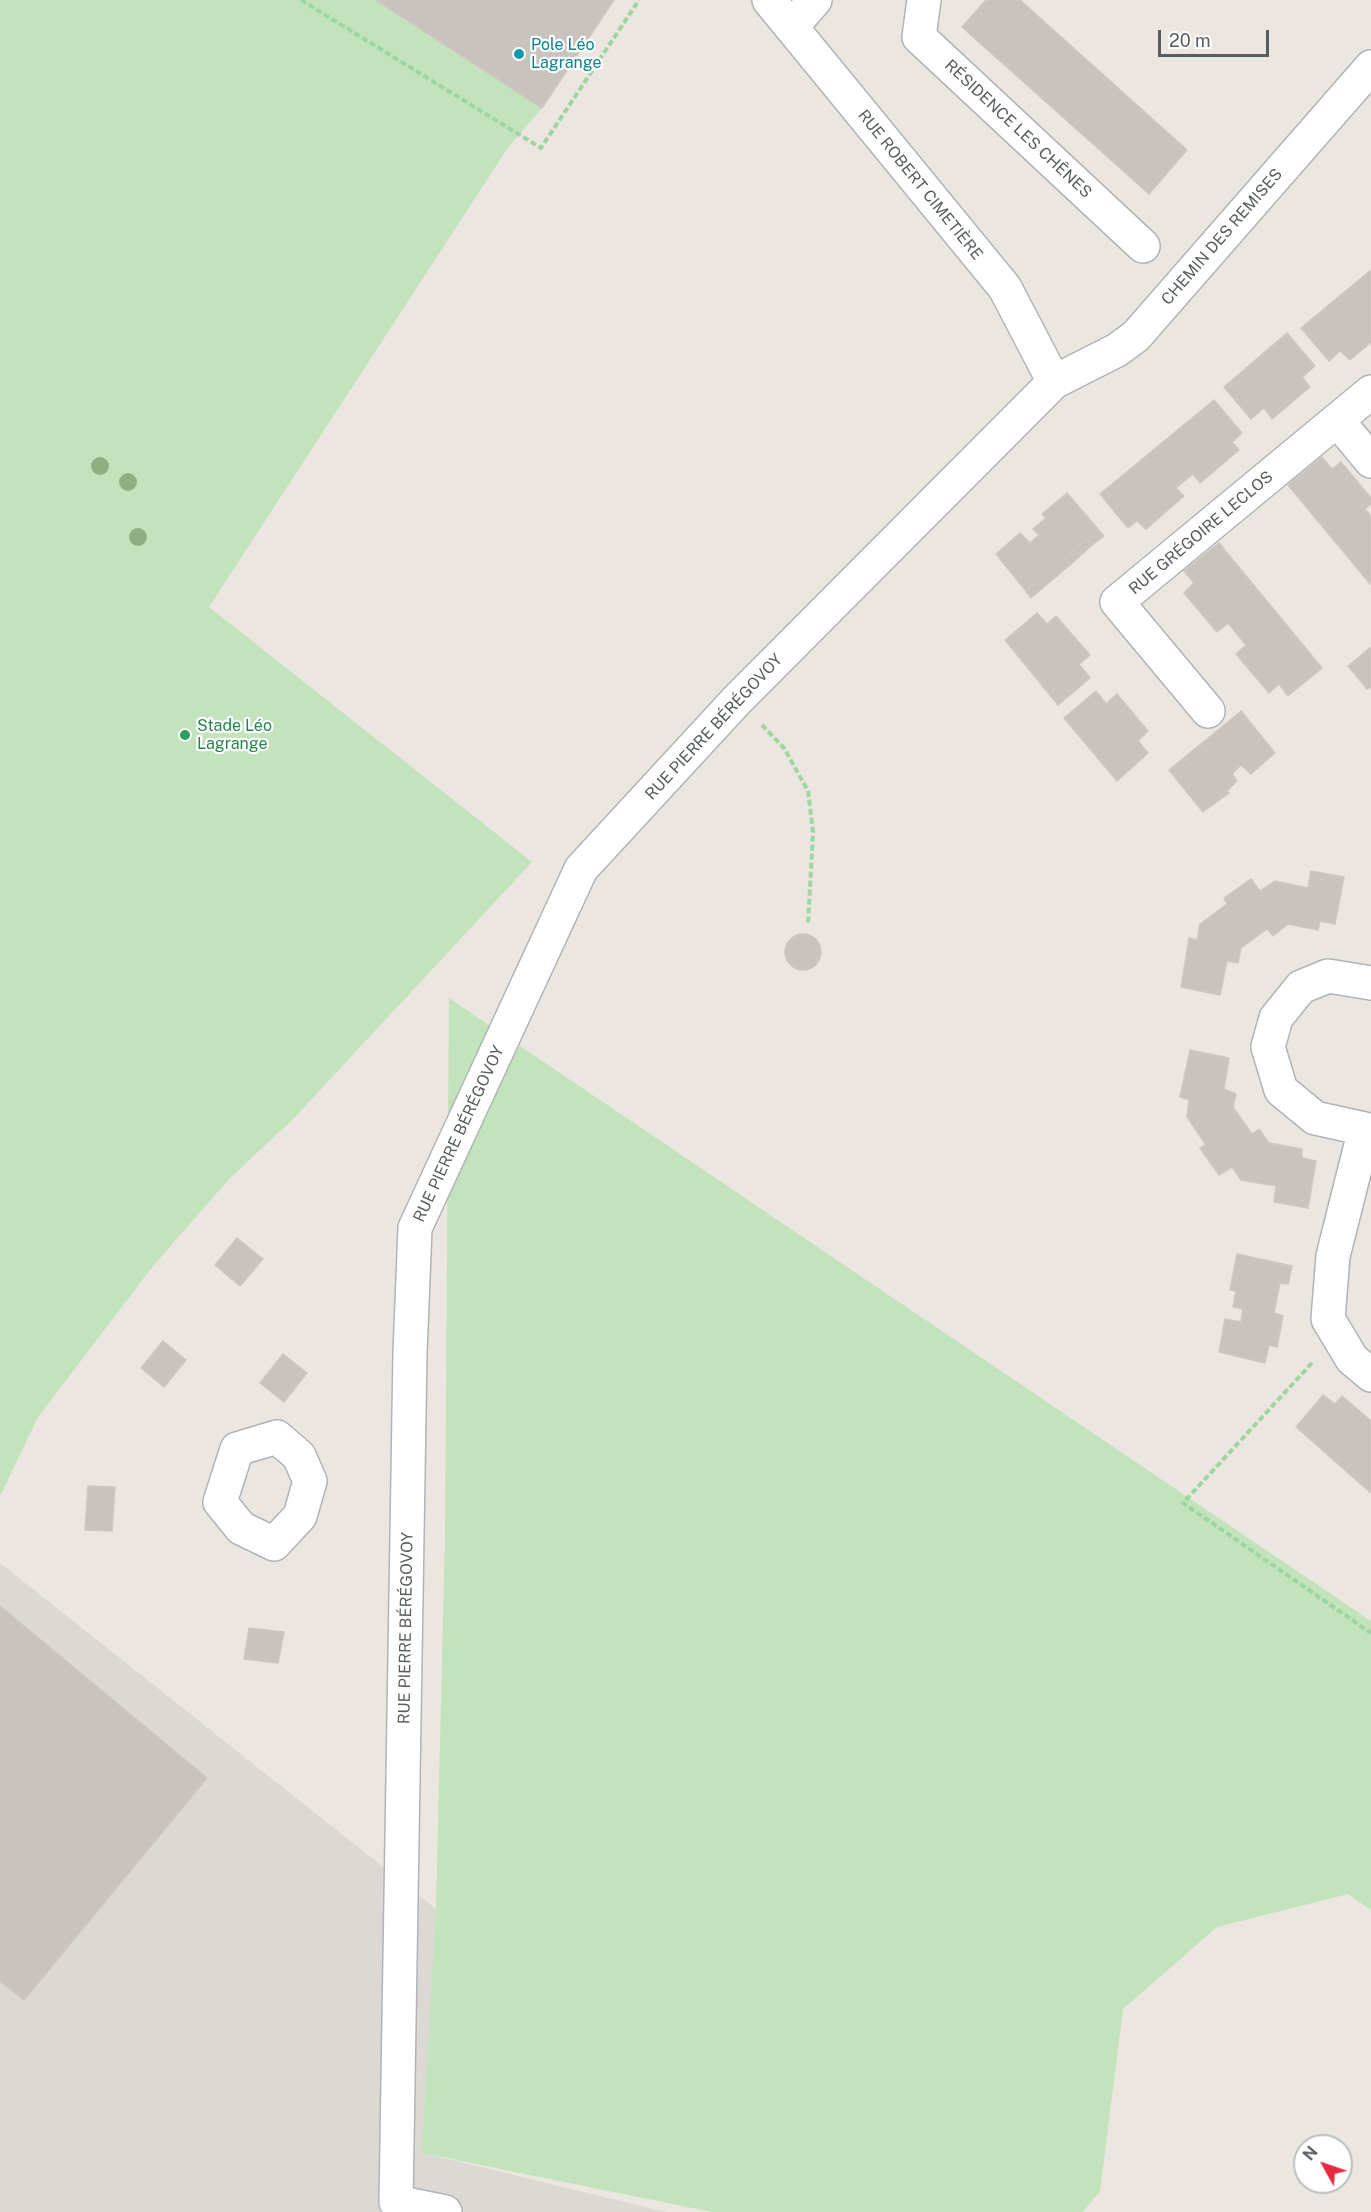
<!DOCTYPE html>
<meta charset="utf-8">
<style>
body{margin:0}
#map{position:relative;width:1371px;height:2212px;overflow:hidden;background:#ebe6df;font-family:"Public Sans",sans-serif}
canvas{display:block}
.north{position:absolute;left:1293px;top:2134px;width:60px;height:60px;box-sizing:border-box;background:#fff;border:2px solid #bcbebf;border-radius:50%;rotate:310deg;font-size:16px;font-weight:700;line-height:24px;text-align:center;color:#585d60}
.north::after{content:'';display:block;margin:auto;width:21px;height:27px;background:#e7293e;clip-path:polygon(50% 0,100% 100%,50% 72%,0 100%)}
.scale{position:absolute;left:1158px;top:30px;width:111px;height:27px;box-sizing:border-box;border:3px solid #585d60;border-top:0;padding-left:8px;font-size:18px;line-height:21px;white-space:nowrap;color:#585d60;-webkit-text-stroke:4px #fff;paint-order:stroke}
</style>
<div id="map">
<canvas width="1371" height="2212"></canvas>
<div class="north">N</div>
<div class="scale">20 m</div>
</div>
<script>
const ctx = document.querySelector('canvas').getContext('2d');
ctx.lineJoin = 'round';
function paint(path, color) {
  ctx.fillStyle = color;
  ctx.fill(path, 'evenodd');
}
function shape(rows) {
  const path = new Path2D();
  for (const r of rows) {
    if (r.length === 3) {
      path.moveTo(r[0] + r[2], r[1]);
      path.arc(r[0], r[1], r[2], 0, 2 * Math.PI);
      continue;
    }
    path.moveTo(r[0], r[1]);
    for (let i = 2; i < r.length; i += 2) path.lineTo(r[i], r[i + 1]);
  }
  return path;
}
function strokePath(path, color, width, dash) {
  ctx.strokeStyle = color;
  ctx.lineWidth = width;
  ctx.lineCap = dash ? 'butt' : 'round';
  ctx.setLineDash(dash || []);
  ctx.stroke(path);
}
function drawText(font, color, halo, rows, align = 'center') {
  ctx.font = font + ' "Public Sans",sans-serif';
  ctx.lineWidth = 4.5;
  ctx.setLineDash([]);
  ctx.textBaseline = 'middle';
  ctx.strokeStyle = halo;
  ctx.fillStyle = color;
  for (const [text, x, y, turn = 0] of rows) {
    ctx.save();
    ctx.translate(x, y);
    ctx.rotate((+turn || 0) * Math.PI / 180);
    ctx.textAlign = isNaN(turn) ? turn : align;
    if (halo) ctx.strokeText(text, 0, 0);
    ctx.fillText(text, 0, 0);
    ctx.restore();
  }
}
paint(shape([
 [0,1563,436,1909,423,2153,666,2212,0,2212]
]), '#dcd8d4');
paint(shape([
 [0,0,376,0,542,108,507,149,209,607,532,862,293,1119,229,1179,153,1266,38,1417,0,1496],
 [449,998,1371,1621,1371,1910,1348,1894,1217,1927,1123,2009,1100,2191,1083,2212,712,2212,422,2153,436,1909,445,1535]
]), '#c2e3bb');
const building = shape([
 [376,0,614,0,542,108,376,0],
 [986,0,1020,0,1187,150,1149,194,962,27,986,0],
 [1371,270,1371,342,1350,360,1340,351,1329,361,1301,328,1371,270],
 [1287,333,1315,366,1302,377,1310,387,1272,419,1264,408,1251,419,1224,387,1287,333],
 [1214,400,1242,433,1232,442,1239,450,1200,483,1193,474,1176,488,1184,496,1146,529,1137,521,1128,528,1100,494,1214,400],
 [1322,457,1332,469,1341,462,1371,498,1371,504,1365,509,1371,516,1371,585,1288,485,1322,457],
 [1067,493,1104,536,1092,545,1087,539,1064,559,1070,565,1045,586,1040,580,1026,591,996,554,1020,533,1030,543,1039,535,1033,529,1046,518,1042,514,1067,493],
 [1087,539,1092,545,1070,565,1064,559,1087,539],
 [1219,543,1322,668,1288,696,1279,684,1269,693,1236,654,1246,645,1228,623,1217,632,1184,593,1194,583,1184,571,1219,543],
 [1040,580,1045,586,1031,598,1026,591,1040,580],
 [1037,613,1047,624,1056,616,1090,655,1079,664,1090,678,1058,705,1005,640,1037,613],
 [1371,647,1371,687,1367,689,1348,666,1371,647],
 [1096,691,1106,704,1117,694,1148,731,1138,741,1148,753,1117,781,1064,718,1096,691],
 [1241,711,1246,717,1232,728,1228,722,1241,711],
 [1246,717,1275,753,1251,774,1241,765,1232,774,1237,781,1227,791,1229,793,1203,812,1169,770,1180,761,1185,768,1208,750,1202,743,1228,722,1232,728,1246,717],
 [1202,743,1208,750,1185,768,1180,761,1202,743],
 [1311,871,1344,877,1335,924,1320,921,1318,930,1288,924,1273,936,1267,929,1241,948,1238,963,1227,961,1220,995,1181,987,1189,938,1197,940,1200,924,1227,904,1224,898,1251,879,1260,891,1275,881,1308,888,1311,871],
 [803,952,18],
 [1190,1050,1229,1058,1224,1089,1236,1094,1233,1107,1252,1134,1259,1129,1269,1143,1302,1149,1302,1158,1316,1161,1308,1208,1274,1202,1276,1186,1241,1180,1232,1167,1219,1175,1200,1148,1206,1145,1187,1117,1189,1100,1180,1097,1190,1050],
 [237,1238,263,1259,240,1286,215,1265,237,1238],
 [1237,1254,1292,1266,1288,1284,1280,1283,1274,1313,1283,1316,1277,1347,1269,1345,1265,1363,1219,1352,1225,1319,1241,1322,1243,1309,1233,1307,1236,1291,1230,1290,1237,1254],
 [163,1341,186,1360,164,1387,141,1368,163,1341],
 [283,1354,307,1373,284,1402,260,1383,283,1354],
 [1323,1395,1335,1404,1342,1396,1371,1421,1371,1493,1296,1427,1323,1395],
 [88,1486,115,1487,112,1531,85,1530,88,1486],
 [0,1606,207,1778,24,2000,0,1981,0,1606],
 [249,1628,284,1632,278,1663,244,1659,249,1628]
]);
paint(building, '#c8c3be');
strokePath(building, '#d0c7be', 1.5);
const minor = shape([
 [769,0,1005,288,1054,382],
 [924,0,919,37,1143,246],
 [791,27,815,0],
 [1337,420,1371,461],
 [1208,711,1117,602,1371,392],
 [1371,983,1328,976,1301,987,1276,1018,1268,1047,1281,1090,1315,1118,1365,1129,1333,1256,1328,1319,1352,1359,1371,1375],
 [277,1437,299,1456,310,1481,300,1516,274,1544,241,1528,220,1502,237,1449,277,1437],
 [445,2212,396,2202,410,1353,415,1228,581,869,737,700,1054,382,1117,350,1136,336,1371,67]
]);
strokePath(minor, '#b0b4b7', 36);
strokePath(shape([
 [301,0,541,148,639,0],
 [762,725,784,748,808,791,813,832,808,925],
 [1312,1363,1183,1503,1371,1633]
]), '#9ed5a2', 4, [6, 3]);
strokePath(minor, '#fff', 33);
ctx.fillStyle = '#8db082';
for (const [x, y] of [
 [100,466],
 [128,482],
 [138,537]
]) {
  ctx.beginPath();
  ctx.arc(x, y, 9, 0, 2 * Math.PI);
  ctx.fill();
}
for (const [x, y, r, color] of [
 [519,54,6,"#0f9aa8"],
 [185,735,6,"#2e9e5b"]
]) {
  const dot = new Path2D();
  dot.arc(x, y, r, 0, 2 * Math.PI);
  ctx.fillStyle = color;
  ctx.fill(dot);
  strokePath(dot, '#fff', 2);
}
drawText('16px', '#0d838f', '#fff', [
 ["Pole Léo",531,45],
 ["Lagrange",531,63]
], 'left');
drawText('16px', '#585d60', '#fff', [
 ["RÉSIDENCE LES CHÊNES",1018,129,43],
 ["RUE ROBERT CIMETIÈRE",920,185,51],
 ["CHEMIN DES REMISES",1222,237,-49],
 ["RUE GRÉGOIRE LECLOS",1201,533,-40],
 ["RUE PIERRE BÉRÉGOVOY",714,727,-47],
 ["RUE PIERRE BÉRÉGOVOY",459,1134,-65],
 ["RUE PIERRE BÉRÉGOVOY",406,1628,-89]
]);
drawText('16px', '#27864d', '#fff', [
 ["Stade Léo",197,726],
 ["Lagrange",197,744]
], 'left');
</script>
